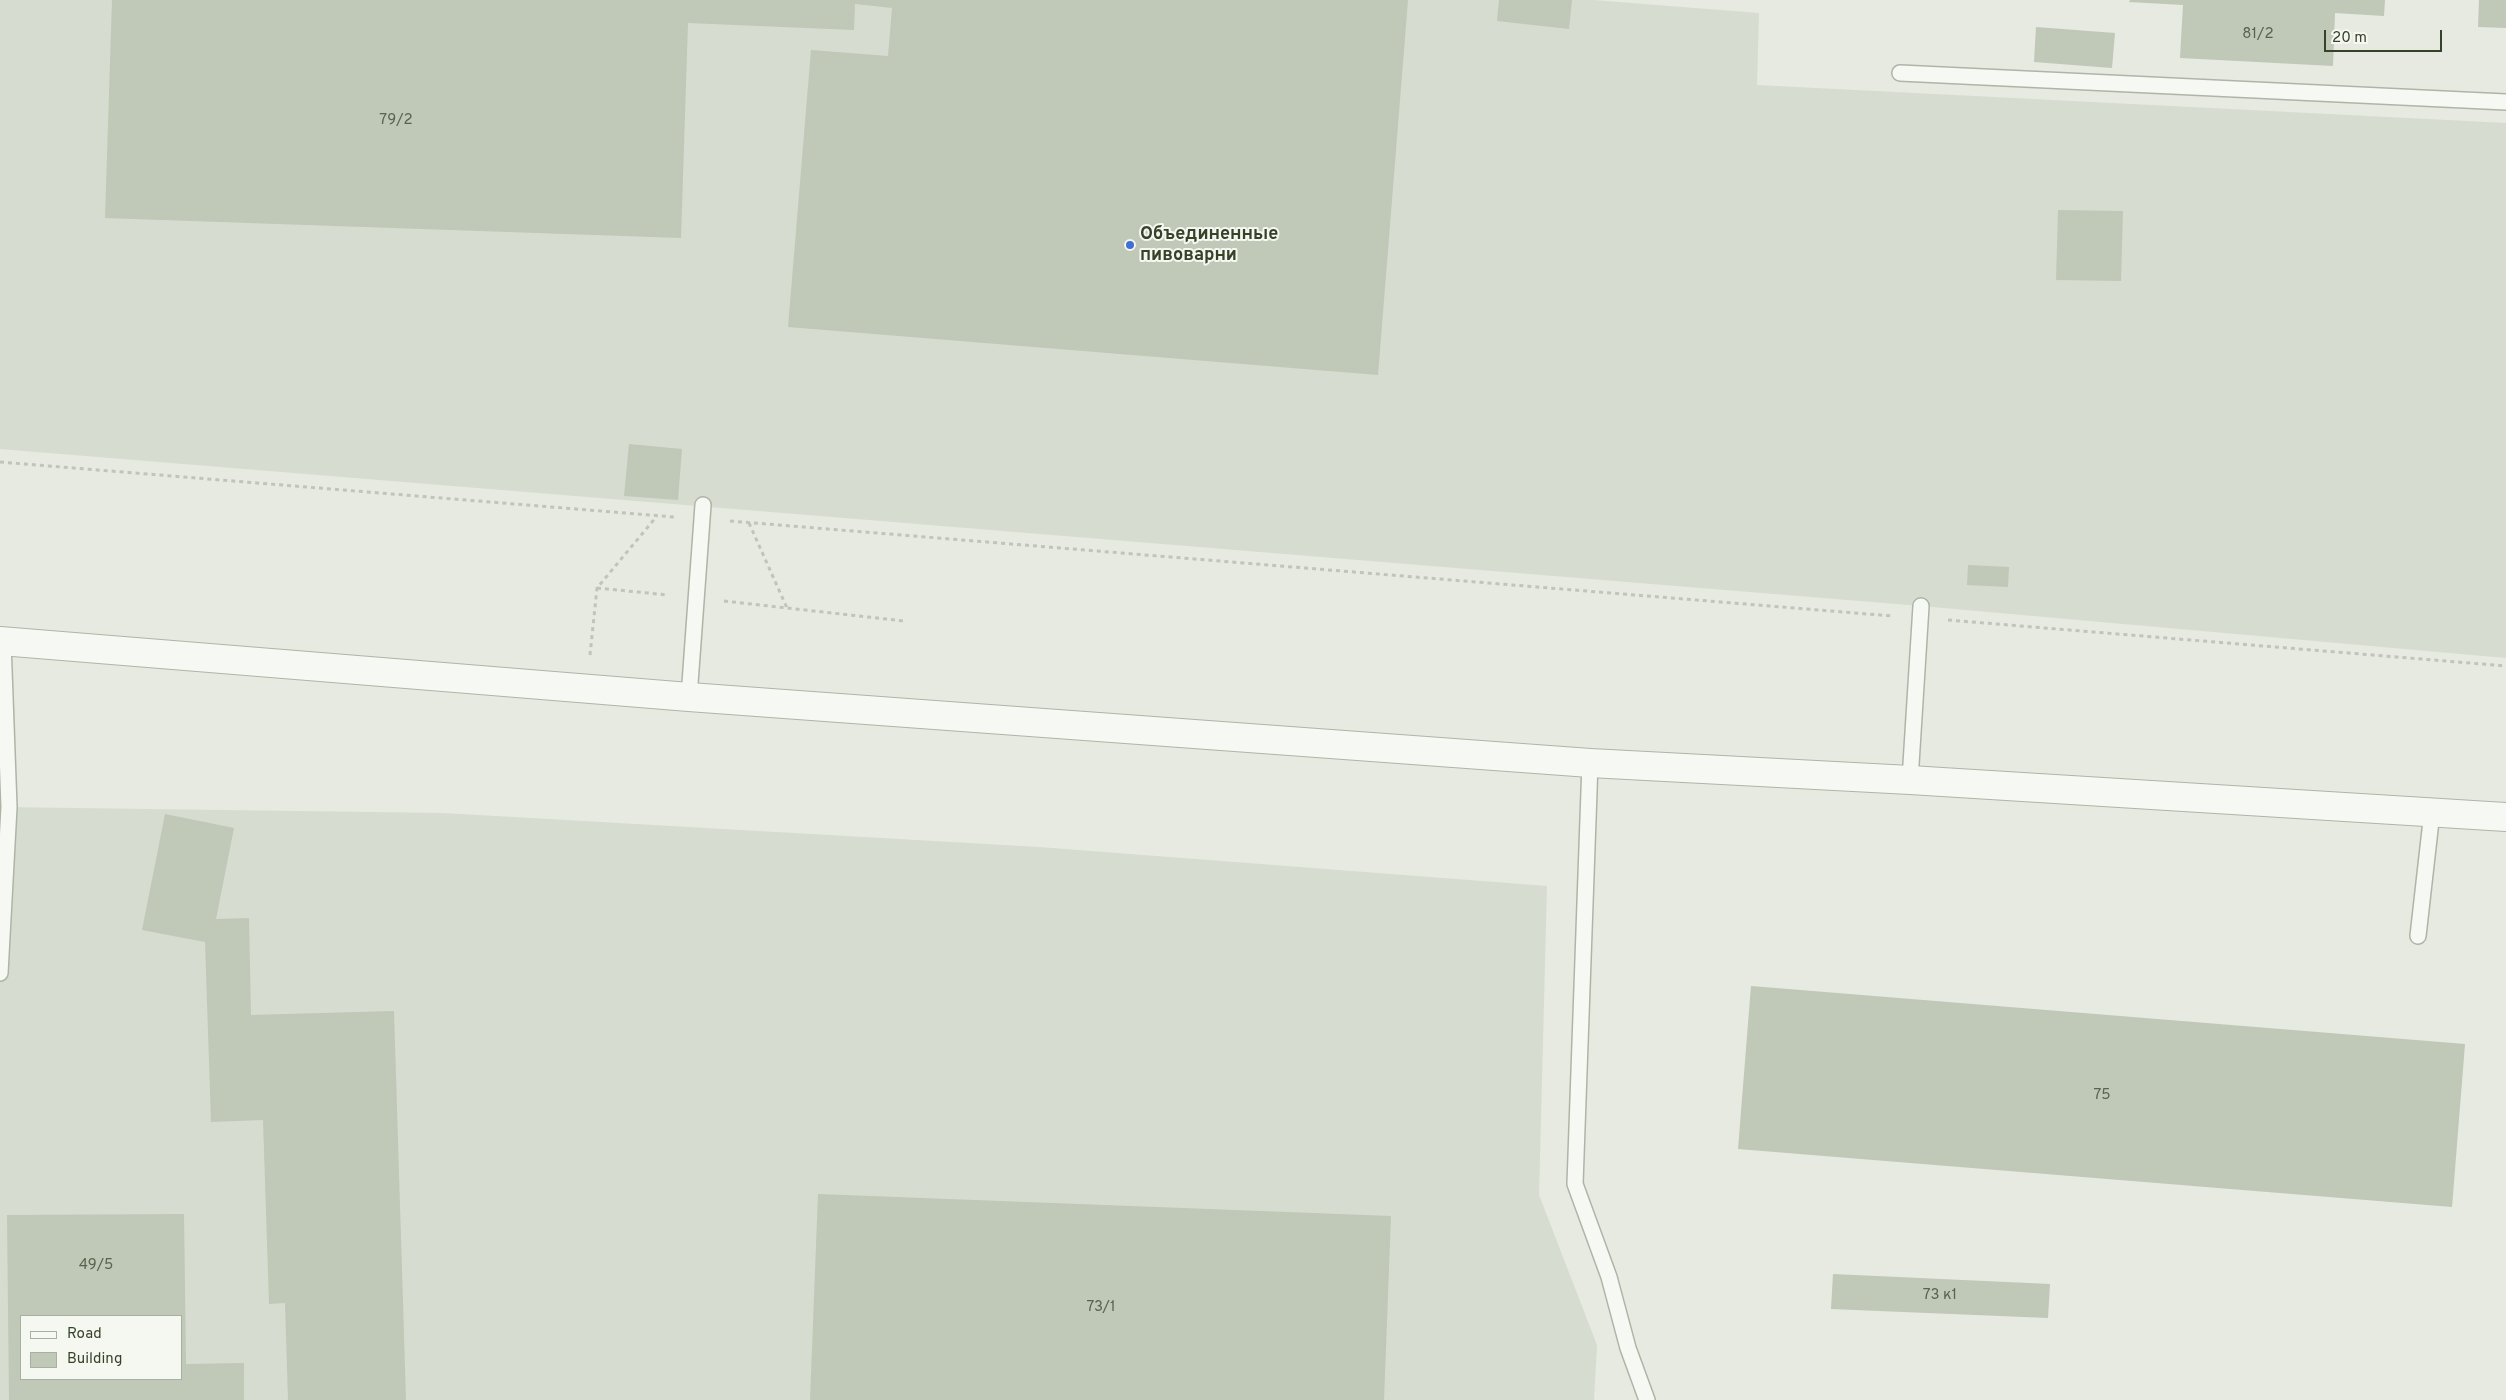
<!DOCTYPE html>
<meta charset="utf-8">
<style>
body{margin:0}
#map{position:relative;width:2506px;height:1400px;overflow:hidden;background:#e6eae1;font-family:Overpass,sans-serif}
canvas{display:block}
.legend{position:absolute;left:20px;top:1315px;width:162px;height:65px;box-sizing:border-box;background:#f5f7f1;border:1px solid #a9afa1;margin:0;padding:6px 9px;list-style:none;font-size:15px;color:#364329}
.legend li{display:flex;align-items:center;gap:10px;height:25px}
.legend b{width:25px;border:1px solid #a9afa1}
.scale{position:absolute;left:2324px;top:30px;width:118px;height:22px;box-sizing:border-box;border:2px solid #364329;border-top:0;padding-left:6px;font-size:15px;line-height:18px;white-space:nowrap;color:#364329;-webkit-text-stroke:4px #f5f7f1;paint-order:stroke}
</style>
<div id="map">
<canvas width="2506" height="1400"></canvas>
<ul class="legend">
<li><b style="height:6px;background:#f6f8f4"></b>Road</li>
<li><b style="height:14px;background:#c0c8b8"></b>Building</li>
</ul>
<div class="scale">20 m</div>
</div>
<script>
const ctx = document.querySelector('canvas').getContext('2d');
ctx.lineJoin = 'round';
function paint(path, color) {
  ctx.fillStyle = color;
  ctx.fill(path, 'evenodd');
}
function shape(rows) {
  const path = new Path2D();
  for (const r of rows) {
    path.moveTo(r[0], r[1]);
    for (let i = 2; i < r.length; i += 2) path.lineTo(r[i], r[i + 1]);
  }
  return path;
}
function strokePath(path, color, width, dash) {
  ctx.strokeStyle = color;
  ctx.lineWidth = width;
  ctx.lineCap = dash ? 'butt' : 'round';
  ctx.setLineDash(dash || []);
  ctx.stroke(path);
}
function drawText(font, color, halo, rows, align = 'center') {
  ctx.font = font + ' Overpass,sans-serif';
  ctx.lineWidth = 4;
  ctx.setLineDash([]);
  ctx.textBaseline = 'middle';
  ctx.strokeStyle = halo;
  ctx.fillStyle = color;
  for (const [text, x, y, turn = 0] of rows) {
    ctx.save();
    ctx.translate(x, y);
    ctx.rotate((+turn || 0) * Math.PI / 180);
    ctx.textAlign = isNaN(turn) ? turn : align;
    if (halo) ctx.strokeText(text, 0, 0);
    ctx.fillText(text, 0, 0);
    ctx.restore();
  }
}
paint(shape([
 [0,0,1593,0,1759,13,1757,85,2506,123,2506,658,1921,606,0,449],
 [0,807,443,813,1039,847,1547,886,1539,1195,1597,1345,1594,1400,0,1400],
 [21,1316,181,1316,181,1379,21,1379]
]), '#d6dccf');
paint(shape([
 [112,0,1408,0,1378,375,788,327,811,50,888,56,892,8,855,4,854,30,688,23,681,238,105,218],
 [1499,0,1572,0,1569,29,1497,21],
 [2130,0,2385,0,2384,16,2335,13,2333,66,2180,58,2183,5,2129,2],
 [2479,0,2506,0,2506,28,2478,27],
 [2036,27,2115,33,2112,68,2034,62],
 [2058,210,2123,211,2121,281,2056,280],
 [629,444,682,449,678,500,624,496],
 [1968,565,2009,567,2008,587,1967,585],
 [165,814,234,828,216,919,249,918,251,1015,394,1011,406,1400,288,1400,285,1303,269,1304,263,1120,211,1122,205,942,142,930],
 [1751,986,2465,1044,2452,1207,1738,1149],
 [818,1194,1391,1216,1384,1400,810,1400],
 [184,1214,186,1364,244,1363,244,1400,9,1400,7,1215],
 [21,1316,181,1316,181,1379,21,1379],
 [1833,1274,2050,1284,2048,1318,1831,1309]
]), '#c0c8b8');
const lane = shape([
 [1900,73,2506,102],
 [689,697,703,505],
 [1590,763,1575,1184,1609,1277,1628,1348,1647,1400],
 [1910,780,1921,606],
 [2418,936,2432,812],
 [0,973,9,807,3,642]
]);
const street = shape([
 [0,641,689,697,1590,763,1910,780,2506,817]
]);
strokePath(lane, '#aeb5a6', 18);
strokePath(street, '#aeb5a6', 30);
strokePath(shape([
 [0,462,674,517],
 [730,521,1892,616],
 [749,523,787,608],
 [597,588,668,595],
 [724,601,904,621],
 [1948,620,2506,666],
 [590,655,597,588,657,516]
]), '#c0c5bb', 3, [4, 4]);
strokePath(lane, '#f6f8f4', 15);
strokePath(street, '#f6f8f4', 28);
for (const [x, y, r, color] of [
 [1130,245,5,"#426fd4"]
]) {
  const dot = new Path2D();
  dot.arc(x, y, r, 0, 2 * Math.PI);
  ctx.fillStyle = color;
  ctx.fill(dot);
  strokePath(dot, '#f5f7f1', 2);
}
drawText('15px', '#58644d', null, [
 ["81/2",2258,35],
 ["79/2",396,121],
 ["75",2102,1096],
 ["49/5",96,1266],
 ["73 к1",1940,1296],
 ["73/1",1101,1308]
]);
drawText('bold 18px', '#364329', '#f5f7f1', [
 ["Объединенные",1140,235],
 ["пивоварни",1140,256]
], 'left');
</script>
